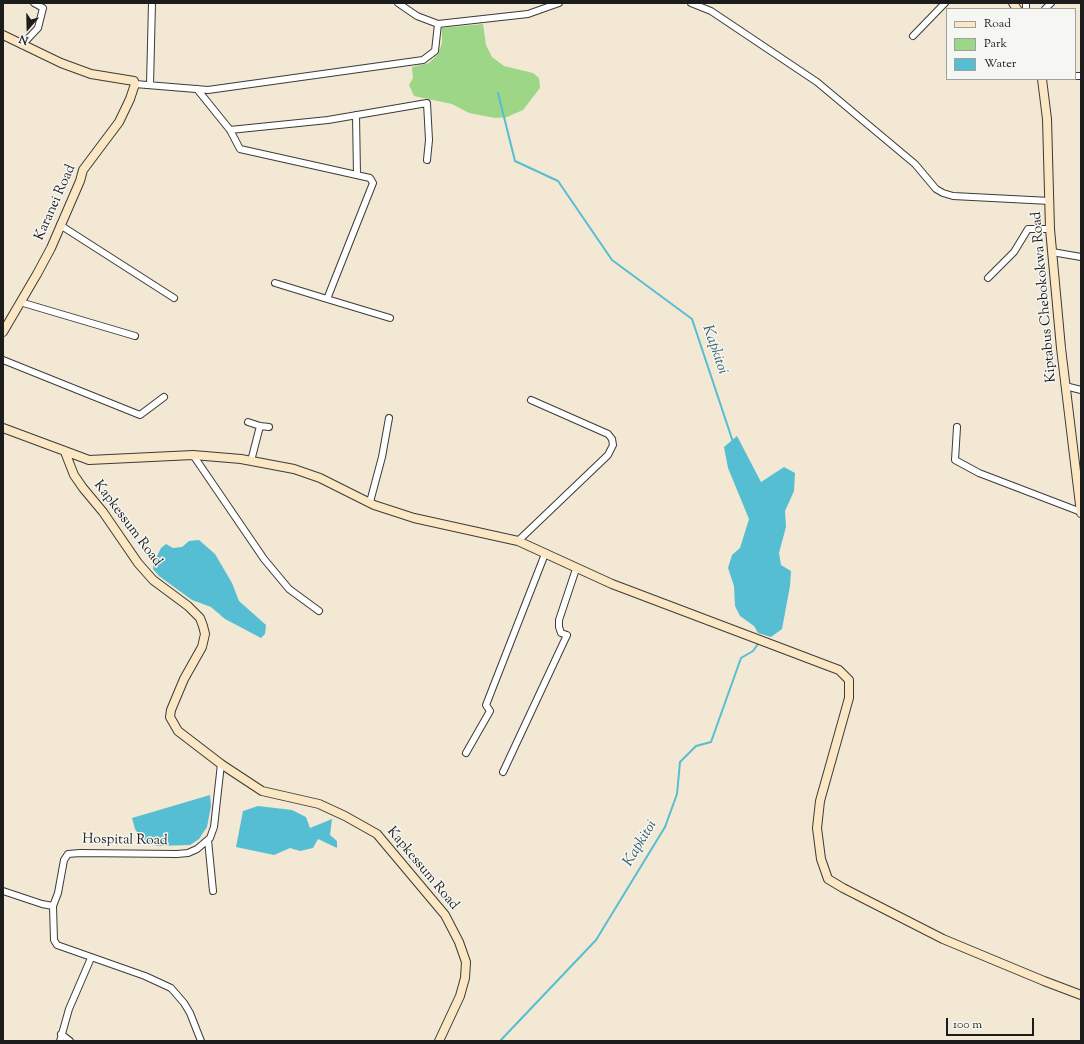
<!DOCTYPE html>
<style>
body{margin:0}
#map{position:relative;width:1084px;height:1044px;overflow:hidden;background:#f2e8d4;font-family:"Sorts Mill Goudy",serif}
canvas{display:block}
.frame{position:absolute;inset:0;border:4px solid #1c1c1c;pointer-events:none}
.legend{position:absolute;left:946px;top:8px;width:130px;height:72px;box-sizing:border-box;background:#f6f6f2;border:1px solid #9f9f9c;margin:0;padding:5px 7px;list-style:none;font-size:12px;color:#1c1c1c}
.legend li{display:flex;align-items:center;gap:8px;height:20px}
.legend b{width:20px;border:1px solid #9f9f9c}
.north{position:absolute;left:8px;top:8px;width:40px;height:40px;-webkit-text-stroke:3px #f6f6f2;paint-order:stroke;rotate:200deg;font-size:11px;font-weight:700;line-height:16px;text-align:center;color:#1c1c1c}
.north::after{content:'';display:block;margin:auto;width:14px;height:18px;background:#1c1c1c;clip-path:polygon(50% 0,100% 100%,50% 72%,0 100%)}
.scale{position:absolute;left:946px;top:1018px;width:88px;height:18px;box-sizing:border-box;border:2px solid #1c1c1c;border-top:0;padding-left:5px;font-size:12px;line-height:14px;white-space:nowrap;color:#1c1c1c;-webkit-text-stroke:3px #f6f6f2;paint-order:stroke}
</style>
<div id="map">
<canvas width="1084" height="1044"></canvas>
<div class="frame"></div>
<ul class="legend">
<li><b style="height:5px;background:#fbe7c3"></b>Road</li>
<li><b style="height:11px;background:#9ed688"></b>Park</li>
<li><b style="height:11px;background:#56bed3"></b>Water</li>
</ul>
<div class="north">N</div>
<div class="scale">100 m</div>
</div>
<script>
const ctx = document.querySelector('canvas').getContext('2d');
ctx.lineJoin = 'round';
function paint(path, color) {
  ctx.fillStyle = color;
  ctx.fill(path, 'evenodd');
}
function shape(rows) {
  const path = new Path2D();
  for (const r of rows) {
    path.moveTo(r[0], r[1]);
    for (let i = 2; i < r.length; i += 2) path.lineTo(r[i], r[i + 1]);
  }
  return path;
}
function strokePath(path, color, width, dash) {
  ctx.strokeStyle = color;
  ctx.lineWidth = width;
  ctx.lineCap = dash ? 'butt' : 'round';
  ctx.setLineDash(dash || []);
  ctx.stroke(path);
}
function drawText(font, color, halo, rows, align = 'center') {
  ctx.font = font + ' "Sorts Mill Goudy",serif';
  ctx.lineWidth = 3;
  ctx.setLineDash([]);
  ctx.textBaseline = 'middle';
  ctx.strokeStyle = halo;
  ctx.fillStyle = color;
  for (const [text, x, y, turn = 0] of rows) {
    ctx.save();
    ctx.translate(x, y);
    ctx.rotate((+turn || 0) * Math.PI / 180);
    ctx.textAlign = isNaN(turn) ? turn : align;
    if (halo) ctx.strokeText(text, 0, 0);
    ctx.fillText(text, 0, 0);
    ctx.restore();
  }
}
paint(shape([
 [483,24,486,45,492,57,504,66,533,73,539,78,540,88,523,110,507,117,495,118,469,113,452,104,414,96,409,85,413,78,412,67,429,63,438,54,442,43,442,28]
]), '#9ed688');
paint(shape([
 [737,436,761,482,784,467,795,473,794,491,785,511,786,527,779,553,781,565,791,571,790,586,782,629,771,637,758,633,754,626,740,616,735,606,734,586,728,568,732,555,740,548,749,519,728,468,724,447],
 [199,540,215,554,232,583,239,601,266,625,265,634,261,638,225,619,211,607,192,600,159,576,153,569,154,562,161,548,166,544,173,548,182,547,189,541],
 [210,795,211,806,207,827,199,839,190,845,157,846,144,842,135,829,132,818],
 [258,806,292,810,306,817,310,828,332,819,330,835,337,841,337,848,318,839,313,848,300,851,290,848,274,855,236,847,243,811]
]), '#56bed3');
strokePath(shape([
 [498,93,515,161,558,181,612,260,692,319,733,442],
 [500,1041,596,940,665,827,677,794,680,762,696,746,711,742,741,658,753,651,758,644]
]), '#56bed3', 2);
const street = shape([
 [398,3,417,16,438,24,528,14,559,3],
 [691,3,711,11,817,82,915,164,936,189,943,193,953,196,1050,201],
 [1026,9,1026,3],
 [1045,9,1051,3],
 [913,36,945,3],
 [22,45,38,28,43,8,34,3],
 [1075,76,1081,76],
 [135,84,208,90,423,60,435,51,438,24],
 [150,85,152,3],
 [197,89,230,130,240,149,370,178,373,183,327,299,390,318],
 [356,115,357,175],
 [230,130,328,120,427,103,429,140,427,160],
 [60,225,174,298],
 [1052,252,1081,257],
 [988,278,1014,252,1028,229,1050,229],
 [275,283,327,299],
 [20,302,135,336],
 [3,360,140,415,164,397],
 [1065,386,1081,390],
 [248,422,260,426,251,461],
 [260,426,269,427],
 [957,427,955,460,979,473,1081,512],
 [193,455,264,559,289,589,319,611],
 [370,502,382,457,389,418],
 [518,541,608,455,613,445,612,439,608,434,531,400],
 [466,753,490,711,486,705,545,554],
 [503,772,567,635,561,633,559,627,559,620,576,569],
 [208,840,213,891],
 [3,891,42,904,53,906,58,893,64,860,68,854,80,853,177,854,188,853,197,849,210,838,214,827,221,764],
 [53,906,54,940,57,945,145,976,171,988,184,1003,190,1013,201,1041],
 [61,1034,70,1041],
 [60,1041,69,1009,91,958]
]);
const secondary = shape([
 [1013,3,1017,9],
 [3,35,61,63,91,74,134,81,135,84,130,99,119,122,83,170,80,181,51,248,37,274,3,332],
 [1042,79,1047,119,1050,229,1061,348,1081,513],
 [3,428,89,460,193,455,241,459,294,469,320,478,374,505,414,518,518,541,612,584,839,670,849,680,849,698,820,801,817,828,821,859,828,879,843,888,943,939,1044,981,1081,995],
 [65,452,74,475,83,488,103,512,138,563,153,580,188,606,200,618,203,626,205,634,202,647,184,679,171,710,170,717,178,731,221,764,262,791,319,804,345,816,377,834,445,915,459,942,466,962,465,978,460,996,439,1041]
]);
strokePath(street, '#3c3b38', 8);
strokePath(secondary, '#3c3b38', 10);
strokePath(street, '#fff', 6);
strokePath(secondary, '#fbe7c3', 8);
drawText('14px', '#1c1c1c', '#f6f6f2', [
 ["Karanei Road",56,203,-66],
 ["Kiptabus Chebokokwa Road",1045,297,-95],
 ["Kapkessum Road",127,524,53],
 ["Hospital Road",125,841,1],
 ["Kapkessum Road",422,869,50]
]);
drawText('italic 15px', '#335d65', '#f6f6f2', [
 ["Kapkitoi",714,350,71],
 ["Kapkitoi",641,844,-59]
]);
</script>
